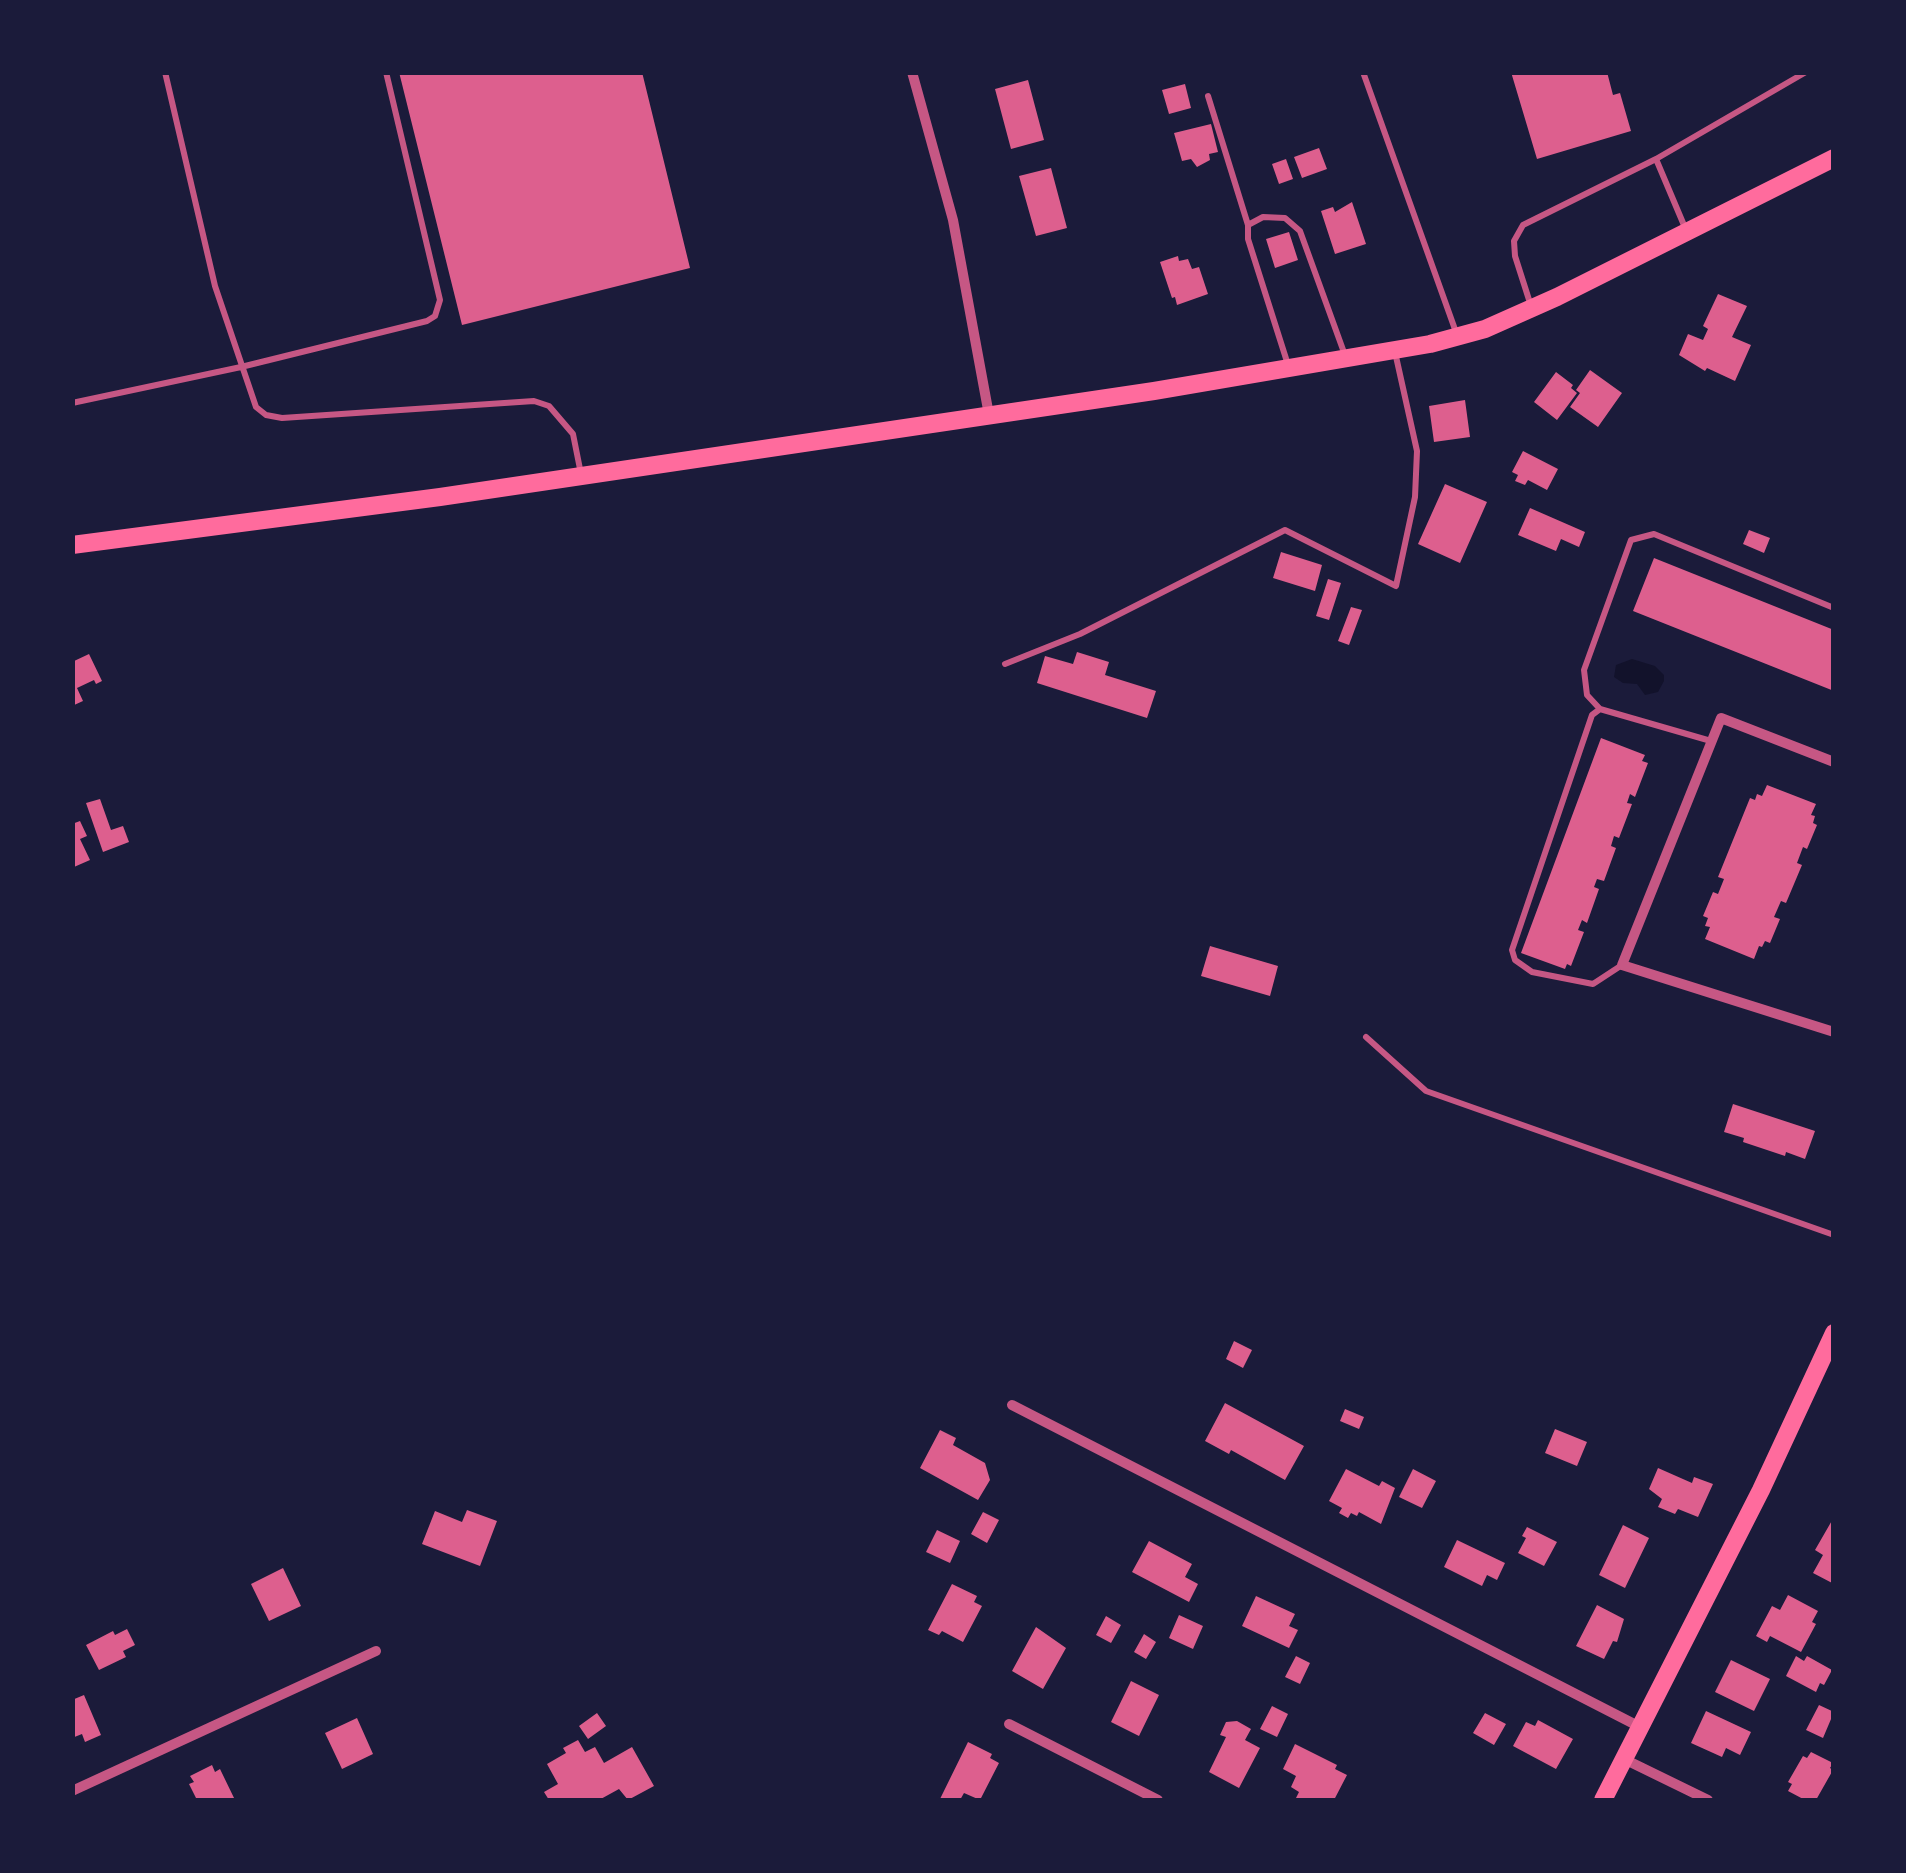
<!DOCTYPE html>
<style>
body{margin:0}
#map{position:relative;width:1906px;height:1873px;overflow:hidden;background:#1b1b3a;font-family:"Alegreya Sans",sans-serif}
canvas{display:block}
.frame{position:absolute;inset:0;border:75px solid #1b1b3a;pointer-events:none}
</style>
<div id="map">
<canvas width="1906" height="1873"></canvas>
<div class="frame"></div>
</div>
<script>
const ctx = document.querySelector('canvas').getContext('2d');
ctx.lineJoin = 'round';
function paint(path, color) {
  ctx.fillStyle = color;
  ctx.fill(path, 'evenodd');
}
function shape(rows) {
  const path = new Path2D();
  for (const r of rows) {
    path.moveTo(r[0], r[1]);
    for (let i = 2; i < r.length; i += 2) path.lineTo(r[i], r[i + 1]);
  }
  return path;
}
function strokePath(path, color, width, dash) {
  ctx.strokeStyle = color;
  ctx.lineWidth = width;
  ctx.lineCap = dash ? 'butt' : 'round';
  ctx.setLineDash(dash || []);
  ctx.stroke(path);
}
paint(shape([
 [1632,659,1655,666,1664,675,1664,681,1658,692,1645,695,1637,684,1623,683,1614,677,1616,665]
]), '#12122b');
paint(shape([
 [399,72,642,72,690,268,462,325],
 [1511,72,1607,72,1613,95,1620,93,1631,131,1537,159],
 [1028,80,1044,140,1011,149,995,89],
 [1185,84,1191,108,1169,114,1162,90],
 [1211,124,1218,152,1209,154,1210,160,1197,167,1191,159,1182,161,1174,133],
 [1319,148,1327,169,1302,178,1294,157],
 [1286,159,1293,179,1279,184,1272,164],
 [1051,168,1067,228,1036,236,1019,176],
 [1352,202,1366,244,1335,254,1321,211,1333,207,1335,212],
 [1289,232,1298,260,1275,268,1266,239],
 [1178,256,1179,261,1188,259,1192,269,1199,267,1208,294,1177,305,1175,297,1172,298,1160,262],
 [1718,294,1747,306,1732,337,1751,345,1735,381,1707,368,1705,371,1679,355,1688,334,1703,340,1708,329,1703,326],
 [1590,370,1622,393,1598,427,1570,407,1580,393,1576,390],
 [1556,372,1573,385,1571,388,1577,393,1557,420,1534,402],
 [1465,400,1470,437,1434,442,1429,406],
 [1523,451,1558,469,1547,490,1528,480,1525,485,1515,481,1518,475,1512,472],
 [1445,484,1487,502,1460,563,1418,544],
 [1530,508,1585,532,1579,547,1561,539,1556,551,1518,535],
 [1749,530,1770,538,1764,553,1743,544],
 [1281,552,1322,565,1315,591,1273,578],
 [1654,558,1834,630,1834,691,1633,611],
 [1328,579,1341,583,1329,620,1316,616],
 [1351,607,1362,610,1349,645,1338,641],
 [1077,652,1109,662,1105,675,1156,691,1147,718,1037,683,1045,656,1073,664],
 [89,654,102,681,96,684,94,680,77,688,83,701,72,706,72,662],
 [1601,738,1645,755,1642,761,1648,763,1635,797,1630,794,1627,803,1632,804,1619,838,1614,836,1611,846,1616,848,1604,881,1597,879,1594,887,1599,889,1587,923,1582,920,1578,930,1584,932,1571,966,1567,964,1565,969,1521,953],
 [1767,785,1816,804,1811,815,1815,816,1813,823,1817,825,1807,849,1803,847,1797,863,1802,865,1786,903,1781,901,1774,917,1780,919,1770,943,1765,941,1762,947,1759,946,1754,959,1705,939,1710,927,1705,926,1708,918,1703,916,1713,892,1718,894,1724,879,1718,877,1750,798,1755,800,1757,794,1762,796],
 [100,799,111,830,123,826,129,842,103,852,86,803],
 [80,821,87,836,80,839,90,860,74,867,72,824],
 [1210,946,1278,966,1270,996,1201,976],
 [1733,1104,1815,1131,1805,1159,1786,1152,1785,1156,1743,1142,1744,1138,1724,1132],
 [1234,1341,1252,1350,1243,1368,1226,1359],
 [1225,1403,1304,1446,1285,1480,1231,1450,1229,1454,1205,1441],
 [1345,1409,1364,1417,1359,1429,1340,1421],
 [1555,1429,1587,1442,1577,1466,1545,1453],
 [940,1430,956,1438,953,1445,985,1463,990,1480,978,1500,920,1468],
 [1658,1468,1692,1483,1694,1477,1713,1484,1698,1517,1678,1509,1675,1514,1658,1507,1662,1499,1649,1489],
 [1346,1469,1379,1486,1382,1481,1395,1488,1381,1524,1359,1512,1357,1516,1351,1513,1348,1518,1339,1513,1342,1508,1329,1501],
 [1413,1469,1436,1481,1422,1508,1399,1497],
 [467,1510,497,1521,480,1566,422,1544,435,1511,462,1522],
 [983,1512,999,1520,987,1543,971,1534],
 [1834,1517,1834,1584,1813,1573,1823,1555,1815,1550],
 [1623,1525,1649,1538,1625,1588,1599,1575],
 [1527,1527,1557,1542,1544,1566,1518,1553,1526,1538,1522,1536],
 [937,1530,960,1541,950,1563,926,1552],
 [1457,1540,1505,1563,1497,1580,1487,1575,1482,1586,1444,1567],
 [1149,1541,1192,1564,1185,1577,1198,1584,1189,1602,1132,1572],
 [283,1568,301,1606,269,1621,251,1584],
 [952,1584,977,1596,974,1602,982,1606,963,1642,942,1631,939,1635,928,1630],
 [1788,1595,1818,1611,1812,1622,1816,1624,1801,1652,1770,1636,1767,1642,1756,1636,1772,1606,1780,1610],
 [1256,1596,1295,1614,1289,1626,1298,1630,1289,1648,1242,1626],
 [1597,1605,1624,1619,1617,1642,1613,1641,1604,1659,1576,1646],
 [1179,1615,1203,1626,1193,1649,1169,1638],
 [1106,1616,1121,1625,1111,1643,1096,1635],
 [1036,1627,1066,1648,1043,1689,1012,1671],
 [127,1629,135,1645,123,1651,126,1657,99,1670,86,1645,113,1631,115,1635],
 [1144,1634,1156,1642,1146,1659,1134,1652],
 [1296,1656,1310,1663,1300,1684,1285,1677],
 [1796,1656,1804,1661,1807,1656,1832,1670,1824,1685,1820,1683,1816,1692,1786,1676],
 [1731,1660,1770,1679,1754,1711,1715,1692],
 [1131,1681,1159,1695,1139,1736,1111,1722],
 [84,1695,101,1735,85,1742,82,1734,72,1738,72,1700],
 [1819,1705,1834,1712,1823,1738,1806,1730],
 [1272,1706,1288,1714,1277,1737,1260,1729],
 [1706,1711,1751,1732,1740,1755,1726,1748,1722,1757,1691,1743],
 [597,1713,606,1726,588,1739,579,1726],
 [1485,1713,1506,1724,1494,1745,1473,1733],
 [357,1718,373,1754,342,1769,325,1733],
 [1538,1720,1573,1739,1556,1769,1513,1746,1526,1722,1535,1726],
 [1237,1721,1251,1729,1245,1740,1260,1748,1239,1788,1209,1772,1226,1737,1220,1735,1226,1722],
 [578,1740,585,1752,595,1747,604,1763,632,1747,654,1786,628,1800,619,1789,599,1800,549,1800,544,1792,558,1784,547,1764,566,1753,563,1748],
 [968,1742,992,1754,990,1758,999,1763,980,1800,964,1793,960,1800,943,1800,940,1799],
 [1295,1744,1337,1765,1335,1769,1347,1775,1334,1800,1295,1800,1299,1792,1291,1787,1296,1776,1283,1769],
 [1811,1752,1833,1763,1830,1768,1833,1770,1816,1800,1805,1800,1788,1791,1792,1784,1788,1782,1803,1756,1807,1758],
 [212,1765,215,1772,220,1769,235,1800,197,1800,189,1784,194,1782,190,1776]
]), '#dd5f8e');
strokePath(shape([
 [165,72,215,286,256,407,266,415,282,418,534,401,549,406,573,434,581,474],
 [1363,72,1457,335],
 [1208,96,1248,225],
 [1656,159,1686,230],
 [1531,306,1515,256,1514,241,1523,225,1656,159,1806,72],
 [1289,368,1248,239,1248,225,1263,217,1285,218,1300,231,1346,358],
 [72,403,241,367,427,321,435,316,440,300,386,72],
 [1005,664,1080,634,1285,530,1396,586,1415,497,1417,451,1395,352],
 [1600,709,1592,715,1512,950,1515,960,1532,972,1593,984,1622,965],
 [1711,741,1600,709,1587,695,1584,670,1631,540,1654,534,1834,608],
 [1366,1037,1426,1091,1834,1235]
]), '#c65784', 6);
strokePath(shape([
 [912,72,953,220,989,415],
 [1834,762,1721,718,1622,965,1834,1032],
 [1012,1405,1640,1727],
 [1009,1724,1158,1800],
 [1624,1759,1708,1800],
 [72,1791,376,1651]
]), '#c65784', 10);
strokePath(shape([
 [1603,1800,1761,1490,1834,1333]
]), '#ff6b9d', 18);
strokePath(shape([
 [72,545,440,497,1154,391,1430,344,1485,329,1557,297,1834,158]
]), '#ff6b9d', 18);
</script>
